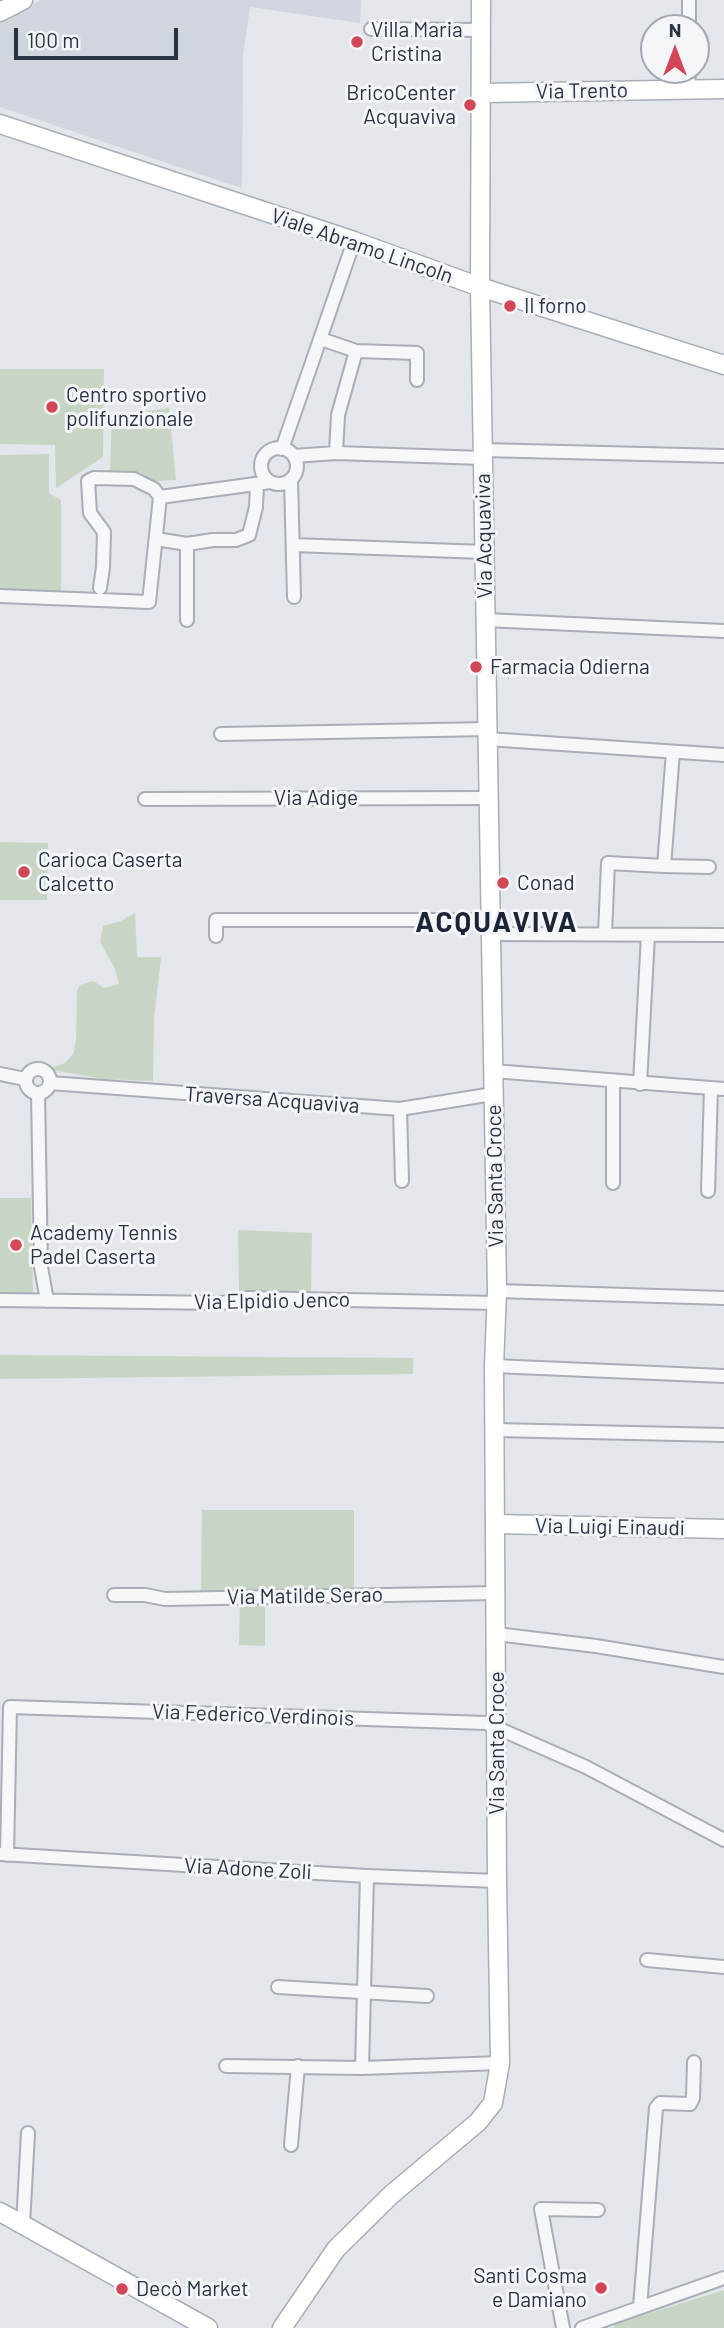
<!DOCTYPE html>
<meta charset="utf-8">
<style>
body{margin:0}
#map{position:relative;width:724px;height:2328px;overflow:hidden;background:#e3e6eb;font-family:Barlow,sans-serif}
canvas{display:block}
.north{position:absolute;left:640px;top:14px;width:70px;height:70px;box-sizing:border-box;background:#f3f5f8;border:2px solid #a3a7b0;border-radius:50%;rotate:0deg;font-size:19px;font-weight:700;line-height:28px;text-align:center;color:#2a3344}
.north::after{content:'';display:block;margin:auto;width:24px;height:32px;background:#d14758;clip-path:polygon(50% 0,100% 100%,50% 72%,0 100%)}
.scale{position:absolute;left:14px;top:28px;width:164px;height:32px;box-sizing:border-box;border:4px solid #2a3344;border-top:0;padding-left:9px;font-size:21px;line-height:24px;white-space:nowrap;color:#2a3344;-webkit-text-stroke:5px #f3f5f8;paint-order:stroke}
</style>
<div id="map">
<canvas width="724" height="2328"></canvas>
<div class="north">N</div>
<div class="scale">100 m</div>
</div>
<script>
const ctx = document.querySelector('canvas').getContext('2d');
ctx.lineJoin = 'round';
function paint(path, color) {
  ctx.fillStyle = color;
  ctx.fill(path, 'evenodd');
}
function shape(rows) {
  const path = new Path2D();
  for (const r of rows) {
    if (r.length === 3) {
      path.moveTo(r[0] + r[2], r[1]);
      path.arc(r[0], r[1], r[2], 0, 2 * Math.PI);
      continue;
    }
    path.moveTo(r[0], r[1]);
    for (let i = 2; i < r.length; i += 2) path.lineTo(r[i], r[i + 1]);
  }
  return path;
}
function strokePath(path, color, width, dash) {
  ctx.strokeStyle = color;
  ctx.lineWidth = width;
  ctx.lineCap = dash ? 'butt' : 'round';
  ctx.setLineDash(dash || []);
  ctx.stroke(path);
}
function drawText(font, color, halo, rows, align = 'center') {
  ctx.font = font + ' Barlow,sans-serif';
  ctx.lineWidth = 6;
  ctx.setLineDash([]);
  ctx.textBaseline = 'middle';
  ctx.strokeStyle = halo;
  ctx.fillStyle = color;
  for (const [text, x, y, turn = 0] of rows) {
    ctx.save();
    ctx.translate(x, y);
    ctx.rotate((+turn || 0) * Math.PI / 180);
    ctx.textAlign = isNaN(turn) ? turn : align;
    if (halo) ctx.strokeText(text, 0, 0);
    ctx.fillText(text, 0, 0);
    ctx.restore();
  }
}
paint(shape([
 [41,0,361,0,360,23,250,7,243,55,242,188,0,107,0,22]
]), '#d1d5dd');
paint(shape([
 [0,369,104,369,103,457,56,488,55,445,0,444],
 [169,408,176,480,154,481,140,472,110,471,112,416],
 [49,454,49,493,61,500,61,591,0,589,0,455],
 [0,842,48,843,47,900,0,900],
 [135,913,137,957,161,957,154,1019,153,1081,103,1079,48,1069,65,1063,73,1054,76,1042,77,991,80,985,93,981,104,988,119,984,115,969,100,942,103,926,121,921],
 [0,1198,31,1198,33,1293,0,1293],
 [238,1230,312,1233,311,1293,239,1291],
 [0,1355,413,1358,413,1374,0,1379],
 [202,1510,354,1510,354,1593,201,1595],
 [265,1601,265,1646,239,1645,240,1602],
 [724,2290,724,2328,613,2328,615,2324]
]), '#c8d5c4');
const street = shape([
 [689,28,689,0],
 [371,29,481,30],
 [688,89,689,70],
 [321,339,356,351,338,415,336,453],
 [356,351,417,353,417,380],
 [279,466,18],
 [282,449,354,241],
 [483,450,724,456],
 [294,456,336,453,483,458],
 [291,480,294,597],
 [156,539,187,544,187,620],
 [187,544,213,540,236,540,249,535,256,507,257,484],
 [293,545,484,552],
 [100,588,103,567,104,532,90,513,88,481,94,478,134,479,154,489,160,497],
 [0,596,149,602,160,497,270,482],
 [485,620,724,631],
 [221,734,487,729],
 [487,739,724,755],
 [145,799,488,798],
 [664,866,709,867],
 [490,934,724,935],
 [605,934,608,863,664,866,673,752],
 [216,936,216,920,490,920],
 [38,1081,12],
 [493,1071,724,1089],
 [0,1074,25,1079],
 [50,1083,400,1109,493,1094],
 [640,1084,648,935],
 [38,1093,41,1267,47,1301],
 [400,1109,402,1181],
 [613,1183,613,1082],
 [708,1191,711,1088],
 [497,1291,724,1298],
 [0,1300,222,1303,247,1298,497,1303],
 [494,1366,724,1376],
 [495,1430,724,1435],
 [114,1595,145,1595,165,1599,497,1593],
 [496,1634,596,1646,724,1667],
 [0,1854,367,1876,497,1881],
 [7,1855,10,1707,486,1723,586,1767,724,1840],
 [647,1960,724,1967],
 [278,1987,427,1996],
 [226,2066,362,2068,500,2063],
 [362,2068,367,1876],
 [291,2145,298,2066],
 [23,2225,28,2133],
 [640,2307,656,2108,660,2103,690,2104,693,2098,694,2062],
 [563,2328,541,2209,598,2210],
 [582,2328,724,2278]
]);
const secondary = shape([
 [0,12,23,0],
 [482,93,724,89],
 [0,124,354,241,480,287,724,365],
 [496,1524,724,1529],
 [0,2212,208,2328],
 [282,2328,336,2249,392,2194,478,2122,493,2103,500,2063,497,1881,494,1366,497,1291,480,287,481,0]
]);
strokePath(street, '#a8adb6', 16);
strokePath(secondary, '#a8adb6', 21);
strokePath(street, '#f6f7f9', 12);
strokePath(secondary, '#fff', 18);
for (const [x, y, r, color] of [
 [357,42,7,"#d14758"],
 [470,105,7,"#d14758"],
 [510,306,7,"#d14758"],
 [52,407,7,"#d14758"],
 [476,667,7,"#d14758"],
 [24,872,7,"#d14758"],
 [503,883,7,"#d14758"],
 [16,1245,7,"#d14758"],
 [601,2288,7,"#d14758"],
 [122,2289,7,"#d14758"]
]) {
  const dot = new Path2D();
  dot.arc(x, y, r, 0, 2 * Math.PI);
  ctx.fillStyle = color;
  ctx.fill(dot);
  strokePath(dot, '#f3f5f8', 2.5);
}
drawText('21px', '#2a3344', '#f3f5f8', [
 ["Villa Maria",371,30],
 ["Cristina",371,54],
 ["BricoCenter",456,93,"right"],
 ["Acquaviva",456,117,"right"],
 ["Il forno",524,306],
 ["Centro sportivo",66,395],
 ["polifunzionale",66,419],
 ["Farmacia Odierna",490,667],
 ["Carioca Caserta",38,860],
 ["Calcetto",38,884],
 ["Conad",517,883],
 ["Academy Tennis",30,1233],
 ["Padel Caserta",30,1257],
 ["Santi Cosma",587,2276,"right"],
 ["e Damiano",587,2300,"right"],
 ["Decò Market",136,2289]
], 'left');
drawText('21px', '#2a3344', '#f3f5f8', [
 ["Via Trento",582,91,-1],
 ["Viale Abramo Lincoln",362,246,19],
 ["Via Acquaviva",484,536,-91],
 ["Via Adige",316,798],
 ["Traversa Acquaviva",272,1100,4],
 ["Via Santa Croce",495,1176,-91],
 ["Via Elpidio Jenco",272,1301,-1],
 ["Via Luigi Einaudi",610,1527,1],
 ["Via Matilde Serao",305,1596,-1],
 ["Via Federico Verdinois",253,1715,2],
 ["Via Santa Croce",497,1743,-90],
 ["Via Adone Zoli",248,1869,3]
]);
ctx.letterSpacing = '2px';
drawText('bold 28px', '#1c2435', '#f3f5f8', [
 ["ACQUAVIVA",497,923]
]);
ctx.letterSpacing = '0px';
</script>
